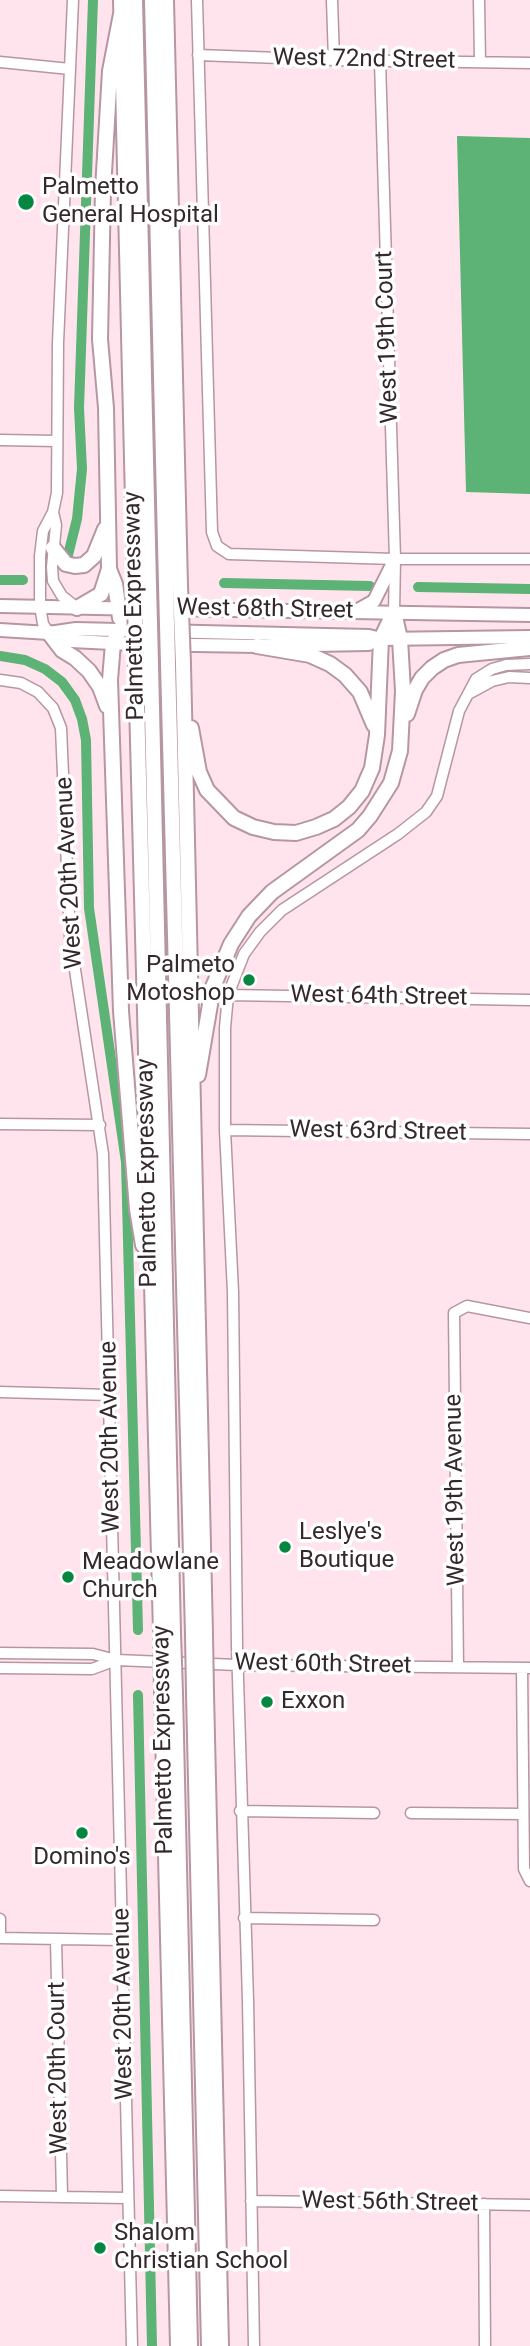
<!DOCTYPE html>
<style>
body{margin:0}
canvas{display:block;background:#ffe4ee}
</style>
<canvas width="530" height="2346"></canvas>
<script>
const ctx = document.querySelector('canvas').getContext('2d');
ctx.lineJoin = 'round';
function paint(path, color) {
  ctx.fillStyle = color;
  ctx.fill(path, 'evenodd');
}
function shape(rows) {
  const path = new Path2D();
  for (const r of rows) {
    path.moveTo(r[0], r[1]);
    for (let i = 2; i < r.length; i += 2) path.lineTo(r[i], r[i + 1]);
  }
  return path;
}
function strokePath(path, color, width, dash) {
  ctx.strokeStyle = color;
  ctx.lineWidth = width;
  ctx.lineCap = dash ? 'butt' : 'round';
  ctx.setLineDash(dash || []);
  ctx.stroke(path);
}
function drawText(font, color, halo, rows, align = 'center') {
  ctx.font = font + ' Roboto,sans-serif';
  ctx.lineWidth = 7;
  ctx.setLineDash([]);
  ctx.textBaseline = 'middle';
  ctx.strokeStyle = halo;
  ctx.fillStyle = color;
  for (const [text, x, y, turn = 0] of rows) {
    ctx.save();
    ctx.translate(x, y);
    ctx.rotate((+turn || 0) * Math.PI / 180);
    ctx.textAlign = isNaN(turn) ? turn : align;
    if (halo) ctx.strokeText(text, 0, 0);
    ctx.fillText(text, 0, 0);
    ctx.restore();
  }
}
paint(shape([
 [457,136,530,138,530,494,466,492]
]), '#5db276');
strokePath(shape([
 [68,555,77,519,82,469,79,408,93,0],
 [0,580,23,580],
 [224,583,370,586],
 [418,587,530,589],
 [0,656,25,660,45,669,62,682,75,700,82,719,86,740,89,908,126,1162,138,1630],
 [138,1695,152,2346]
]), '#5db276', 10);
const minor = shape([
 [197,0,212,532,217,546,229,554,395,559,530,559],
 [332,0,334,60],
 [479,0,480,62],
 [198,55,334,60,530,63],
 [380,61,395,559,394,612],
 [0,62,70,69],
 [0,440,57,441],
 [53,512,56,525,52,567,53,581,62,596,77,608],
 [49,633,43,624,40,606,40,556,43,531,53,512,57,493,58,343,73,0],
 [0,680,21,683,38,692,53,708,61,728,70,937,103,1154,132,2346],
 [468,694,492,681,509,677,530,678],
 [228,995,530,1000],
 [0,1124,100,1125],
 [225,1130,530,1134],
 [0,1392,110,1395],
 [0,1653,93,1654,116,1660,237,1665,530,1668],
 [458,1667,454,1313,467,1306,530,1318],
 [0,1668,92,1669,116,1660],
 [522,1668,524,1869,530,1881],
 [240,1811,374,1813],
 [411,1813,523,1814],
 [244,1918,374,1920],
 [0,1919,0,1938],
 [0,1938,122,1940],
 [56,1939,62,2196],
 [0,2196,128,2198],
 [251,2201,530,2205],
 [484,2204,485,2346],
 [254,2346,248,2000,237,1646,233,1292,225,1130,225,1028,228,995,244,954,260,932,282,910,398,834,426,812,437,796,459,711,476,679,492,669,506,665,530,664]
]);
const major = shape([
 [0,606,145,609],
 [173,609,530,615],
 [358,610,374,601,395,559],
 [0,630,49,633,76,629,369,636,381,639,530,637],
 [53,635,71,641,133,644,257,646,369,644]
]);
const highway = shape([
 [121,0,135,584],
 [135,0,149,585],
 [152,0,166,585],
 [166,0,180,585],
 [121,14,110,71,103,189,100,339,106,408,109,569,115,584,120,618,132,631],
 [53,548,66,564,75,566,84,565,94,556,105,529],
 [77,608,101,594,109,569],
 [49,633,62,650,75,658,89,671,100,687,107,706],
 [257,646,310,655,330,664,345,675,360,692,374,725],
 [136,663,161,1633],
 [151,664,173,1633],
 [168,664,193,1634],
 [183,664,205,1634],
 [407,714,415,690,422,678,432,668,444,660,458,655,530,648],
 [191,728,199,772,207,790,234,818,253,827,274,832,296,833,316,827,334,819,349,807,362,791,372,768,377,735,381,639,394,612],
 [198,1075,213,987,231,944,249,916,272,892,358,830,370,816,391,783,400,751,403,691,400,639,394,612],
 [143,1245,137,1209,121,1011,110,680,113,643,119,631,130,622,162,609],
 [162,1692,178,2346],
 [175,1693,190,2346],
 [194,1693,209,2346],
 [206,1693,221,2346]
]);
strokePath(minor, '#b696a3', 13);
strokePath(major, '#b696a3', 16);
strokePath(highway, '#b696a3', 18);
strokePath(minor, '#fff', 10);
strokePath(major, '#fff', 12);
strokePath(highway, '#fff', 14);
const highwayBridge = shape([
 [135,584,136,663],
 [149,585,151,664],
 [166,585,168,664],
 [180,585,183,664],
 [161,1633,162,1692],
 [173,1633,175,1693],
 [193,1634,194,1693],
 [205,1634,206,1693]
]);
strokePath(highwayBridge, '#b696a3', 18, []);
strokePath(highwayBridge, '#fff', 14);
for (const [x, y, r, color] of [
 [26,202,9,"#058641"],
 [249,980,7,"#058641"],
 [285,1547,7,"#058641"],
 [68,1577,7,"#058641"],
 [267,1702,7,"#058641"],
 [82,1833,7,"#058641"],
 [100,2248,7,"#058641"]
]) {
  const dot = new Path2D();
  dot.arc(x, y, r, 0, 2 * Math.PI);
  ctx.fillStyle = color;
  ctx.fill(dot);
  strokePath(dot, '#fff', 2.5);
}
drawText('24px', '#34282d', '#fff', [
 ["West 72nd Street",364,60,1],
 ["West 19th Court",388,337,-92],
 ["Palmetto Expressway",135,606,-91],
 ["West 68th Street",265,610,1],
 ["West 20th Avenue",70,873,-93],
 ["West 64th Street",379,997,1],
 ["West 63rd Street",378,1132,1],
 ["Palmetto Expressway",148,1173,-91],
 ["West 20th Avenue",111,1437,-91],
 ["West 19th Avenue",456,1490,-91],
 ["West 60th Street",323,1665,1],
 ["Palmetto Expressway",164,1740,-91],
 ["West 20th Avenue",124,2004,-91],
 ["West 20th Court",59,2068,-91],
 ["West 56th Street",390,2203,1]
]);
drawText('24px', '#34282d', '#fff', [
 ["Palmetto",42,188],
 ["General Hospital",42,216],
 ["Palmeto",235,966,"right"],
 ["Motoshop",235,994,"right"],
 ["Leslye's",299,1533],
 ["Boutique",299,1561],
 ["Meadowlane",82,1563],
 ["Church",82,1591],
 ["Exxon",281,1702],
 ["Domino's",82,1858,"center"],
 ["Shalom",114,2234],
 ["Christian School",114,2262]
], 'left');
</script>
